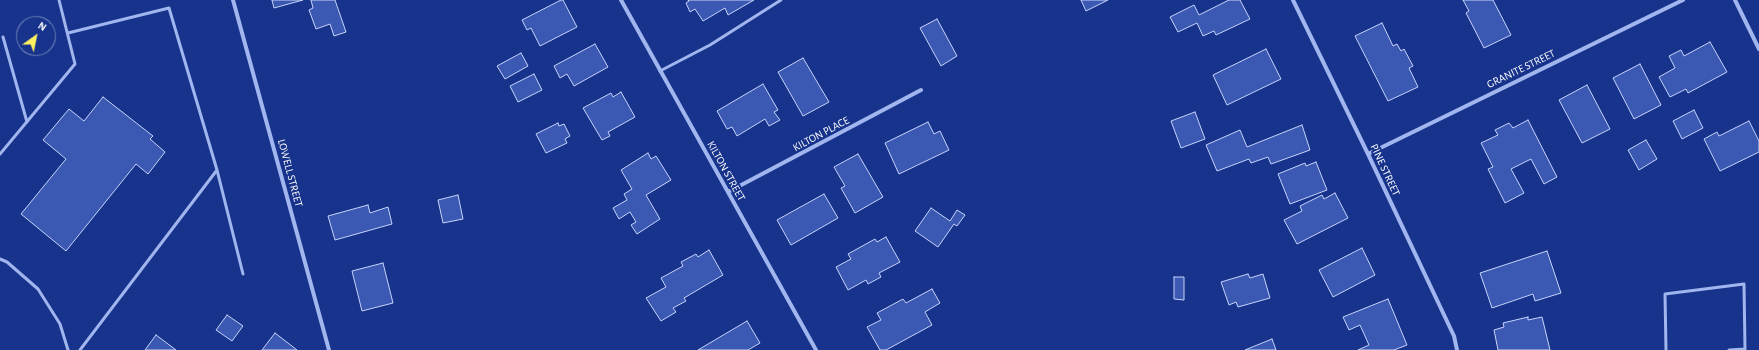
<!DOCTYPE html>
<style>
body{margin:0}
#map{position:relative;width:1759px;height:350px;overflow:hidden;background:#17338c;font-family:"Alegreya Sans",sans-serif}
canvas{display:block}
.north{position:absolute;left:16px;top:16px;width:40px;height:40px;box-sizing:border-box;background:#17338c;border:1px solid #7485ba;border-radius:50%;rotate:33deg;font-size:11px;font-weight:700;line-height:16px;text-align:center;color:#fff}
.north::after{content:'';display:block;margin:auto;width:14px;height:18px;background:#fff15f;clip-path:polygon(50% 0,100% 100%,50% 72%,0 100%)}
</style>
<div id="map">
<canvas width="1759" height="350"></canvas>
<div class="north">N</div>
</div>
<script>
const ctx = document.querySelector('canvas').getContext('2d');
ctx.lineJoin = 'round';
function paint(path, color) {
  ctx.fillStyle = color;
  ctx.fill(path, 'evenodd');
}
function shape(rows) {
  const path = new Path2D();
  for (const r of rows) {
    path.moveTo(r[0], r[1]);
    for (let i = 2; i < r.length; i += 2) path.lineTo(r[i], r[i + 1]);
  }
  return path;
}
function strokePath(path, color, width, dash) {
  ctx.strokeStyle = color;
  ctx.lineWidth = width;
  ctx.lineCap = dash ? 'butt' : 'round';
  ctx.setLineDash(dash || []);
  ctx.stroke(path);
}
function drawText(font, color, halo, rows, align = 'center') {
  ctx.font = font + ' "Alegreya Sans",sans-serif';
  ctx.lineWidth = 4;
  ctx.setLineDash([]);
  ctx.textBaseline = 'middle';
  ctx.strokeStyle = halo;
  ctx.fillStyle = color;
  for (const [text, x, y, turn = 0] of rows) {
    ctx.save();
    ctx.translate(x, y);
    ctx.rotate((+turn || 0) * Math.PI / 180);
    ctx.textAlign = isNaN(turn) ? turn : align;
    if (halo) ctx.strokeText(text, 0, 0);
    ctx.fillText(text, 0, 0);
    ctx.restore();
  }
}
const building = shape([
 [272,0,303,0,274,8,272,0],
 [311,0,335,0,346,32,334,36,330,24,316,29,309,10,313,8,311,0],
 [561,0,563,0,577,27,540,46,531,28,527,30,522,20,561,0],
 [688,0,754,0,728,15,725,8,703,21,695,9,690,12,686,3,689,1,688,0],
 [1081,0,1108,0,1086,11,1081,0],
 [1229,0,1240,0,1250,19,1216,35,1214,31,1203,36,1197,23,1178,32,1170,17,1194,5,1199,15,1229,0],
 [1463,0,1493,0,1511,35,1484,48,1466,13,1469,11,1463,0],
 [937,19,957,56,941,66,920,28,937,19],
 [1382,23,1393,46,1397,44,1401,51,1404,49,1413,66,1409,68,1418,87,1388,101,1355,36,1382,23],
 [1710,42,1727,72,1688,93,1686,89,1670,97,1659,77,1675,68,1669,56,1681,50,1684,56,1710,42],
 [595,44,608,67,574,86,567,74,560,78,554,66,595,44],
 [1266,49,1281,79,1227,105,1213,75,1266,49],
 [521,53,528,66,505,79,497,66,521,53],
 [803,58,829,102,803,116,778,72,803,58],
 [1640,64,1661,105,1634,119,1613,78,1640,64],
 [534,74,542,90,518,102,510,86,534,74],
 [763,84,778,110,774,112,780,120,769,126,765,119,737,136,732,127,727,129,717,111,763,84],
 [1587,85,1610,129,1582,143,1559,100,1587,85],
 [621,92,635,117,608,132,610,136,602,140,583,108,611,93,613,97,621,92],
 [103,97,153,136,150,139,165,152,148,174,136,164,66,251,21,214,66,159,43,140,69,109,84,121,103,97],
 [1694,110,1703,128,1682,139,1673,121,1694,110],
 [1195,112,1205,139,1181,148,1171,121,1195,112],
 [1528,120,1557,177,1544,184,1531,159,1511,169,1524,193,1505,203,1488,169,1493,167,1481,143,1498,135,1495,130,1509,123,1513,128,1528,120],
 [1749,121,1759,141,1759,152,1720,171,1704,139,1717,132,1719,136,1749,121],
 [928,122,934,134,940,131,949,150,899,174,885,143,928,122],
 [558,123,559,126,564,124,570,136,565,139,567,143,546,153,536,134,558,123],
 [1302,125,1310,150,1271,164,1268,157,1251,163,1249,159,1217,171,1206,145,1240,130,1247,147,1302,125],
 [1646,140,1657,159,1639,170,1628,150,1646,140],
 [648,153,651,159,656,156,671,180,646,195,660,219,637,234,631,225,636,222,630,212,619,219,613,208,627,200,624,194,632,189,621,170,648,153],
 [858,154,883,197,855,213,841,188,845,186,834,167,858,154],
 [1316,162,1327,190,1290,204,1278,174,1305,163,1306,166,1316,162],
 [1335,193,1348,218,1297,244,1284,220,1302,211,1300,206,1322,195,1324,199,1335,193],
 [824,194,838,218,791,245,777,220,824,194],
 [458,195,463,219,443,223,438,200,458,195],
 [368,205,370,213,388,207,392,224,335,240,328,216,368,205],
 [931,208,950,221,957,210,965,215,957,226,954,224,938,247,915,231,931,208],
 [886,237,900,262,879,273,881,277,868,284,866,280,848,290,836,267,851,259,848,254,875,239,877,242,886,237],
 [1362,248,1375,275,1333,297,1319,270,1362,248],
 [709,250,723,275,684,298,686,301,673,308,676,312,661,321,646,298,666,287,661,278,683,266,681,262,696,254,698,257,709,250],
 [1547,251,1561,293,1535,301,1533,294,1492,308,1480,273,1547,251],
 [383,263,393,303,362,311,352,271,383,263],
 [1248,274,1250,278,1263,274,1270,298,1238,307,1236,302,1229,305,1221,282,1248,274],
 [1174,277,1184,277,1184,300,1174,299,1174,277],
 [932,289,940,303,925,312,932,325,886,350,880,350,867,327,881,320,877,313,903,299,906,303,932,289],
 [1388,299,1407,345,1394,350,1358,350,1369,345,1360,325,1349,330,1343,317,1388,299],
 [227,315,243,326,232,341,216,330,227,315],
 [1528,317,1528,320,1542,317,1550,350,1498,350,1494,330,1504,327,1503,323,1528,317],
 [747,321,760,343,748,350,698,350,747,321],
 [275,333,297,350,262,350,275,333],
 [156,335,176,350,145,350,156,335],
 [1272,339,1276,350,1245,350,1272,339]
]);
paint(building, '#3b58b2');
strokePath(building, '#c7d4fb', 1);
strokePath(shape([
 [68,33,169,8,217,170,243,274],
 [3,37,27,122],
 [660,71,710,45,781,0],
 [0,154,75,64,59,0],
 [0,259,7,262,38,289,60,324,68,350],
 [80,350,217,170],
 [1666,350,1665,294,1744,284,1745,349,1729,350]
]), '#a1b5ef', 3);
strokePath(shape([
 [233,0,329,350],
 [621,0,816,350],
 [1293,0,1368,154,1454,336,1457,350],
 [1735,0,1759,49],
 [1368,154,1683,0],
 [728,192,921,90]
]), '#a1b5ef', 4);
drawText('11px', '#fff', '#17338c', [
 ["GRANITE STREET",1521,69,-26],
 ["KILTON PLACE",821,134,-28],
 ["PINE STREET",1385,170,65],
 ["KILTON STREET",726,171,61],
 ["LOWELL STREET",290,173,75]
]);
</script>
